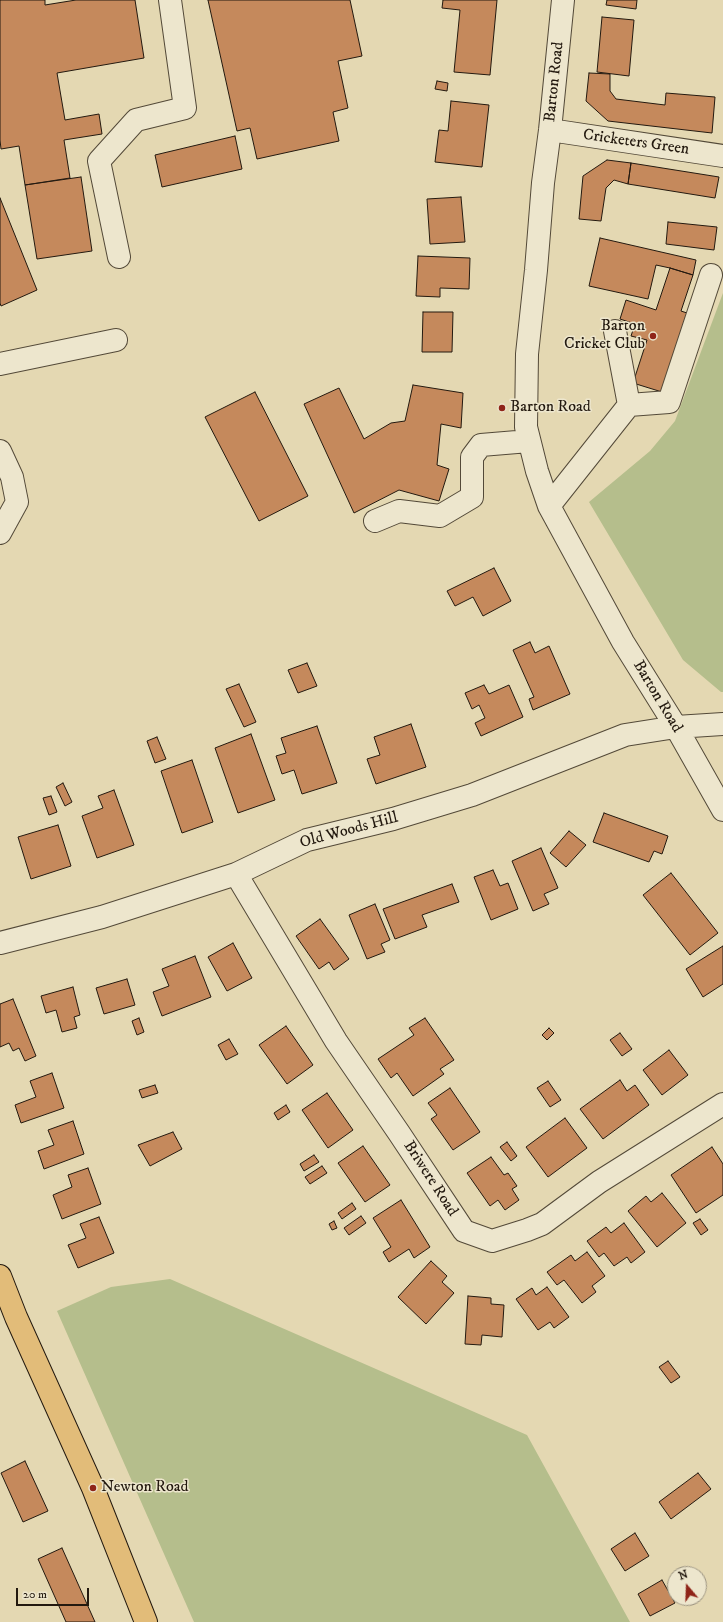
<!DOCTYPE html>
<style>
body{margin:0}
#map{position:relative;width:723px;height:1622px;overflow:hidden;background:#e4d8b2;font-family:"IM FELL DW Pica",serif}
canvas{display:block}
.north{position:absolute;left:667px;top:1566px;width:40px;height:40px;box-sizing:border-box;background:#ede6cd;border:1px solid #9c9481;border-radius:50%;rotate:341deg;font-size:11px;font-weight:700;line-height:16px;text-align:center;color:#23190f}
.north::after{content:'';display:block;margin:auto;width:14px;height:18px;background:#8f2418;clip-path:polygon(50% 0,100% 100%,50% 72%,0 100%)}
.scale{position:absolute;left:16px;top:1588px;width:73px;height:18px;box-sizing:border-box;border:2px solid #23190f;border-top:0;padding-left:5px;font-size:12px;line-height:14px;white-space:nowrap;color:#23190f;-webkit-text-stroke:3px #ede6cd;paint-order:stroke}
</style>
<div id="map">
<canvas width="723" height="1622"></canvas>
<div class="north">N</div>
<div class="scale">20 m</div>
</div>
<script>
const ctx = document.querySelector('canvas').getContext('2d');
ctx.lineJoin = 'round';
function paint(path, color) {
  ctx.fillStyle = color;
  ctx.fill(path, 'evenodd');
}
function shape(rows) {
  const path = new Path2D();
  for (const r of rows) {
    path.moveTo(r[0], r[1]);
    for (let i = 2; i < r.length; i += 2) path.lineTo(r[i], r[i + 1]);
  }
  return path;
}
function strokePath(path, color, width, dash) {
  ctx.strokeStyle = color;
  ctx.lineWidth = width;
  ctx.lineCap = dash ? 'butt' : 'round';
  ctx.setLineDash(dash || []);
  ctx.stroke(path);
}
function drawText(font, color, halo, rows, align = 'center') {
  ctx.font = font + ' "IM FELL DW Pica",serif';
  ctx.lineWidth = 3;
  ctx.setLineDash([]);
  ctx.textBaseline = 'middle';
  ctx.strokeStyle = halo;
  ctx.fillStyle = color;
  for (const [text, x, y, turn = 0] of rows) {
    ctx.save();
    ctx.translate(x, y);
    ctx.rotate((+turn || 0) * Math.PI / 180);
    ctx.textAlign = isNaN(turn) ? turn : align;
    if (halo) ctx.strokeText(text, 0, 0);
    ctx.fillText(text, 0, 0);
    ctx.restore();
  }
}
paint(shape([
 [723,293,723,692,721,692,683,660,589,502,650,451,675,421],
 [170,1279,527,1435,630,1622,194,1622,57,1311,111,1287]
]), '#b5be8c');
const building = shape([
 [0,0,45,0,45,5,76,0,135,0,144,58,57,73,65,120,99,114,102,134,64,140,70,178,25,185,19,146,1,149,0,140,0,0],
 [208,0,350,0,362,56,338,61,348,108,333,112,339,141,257,159,250,128,237,131,208,0],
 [443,0,497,0,490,75,454,72,460,10,442,8,443,0],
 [607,0,637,0,636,9,606,5,607,0],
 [602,17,634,20,629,76,597,72,602,17],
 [589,73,610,74,610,91,616,99,665,105,666,93,715,97,712,133,608,121,586,101,589,73],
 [437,81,448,83,447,91,435,89,437,81],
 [451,101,489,105,482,167,435,162,439,130,448,131,451,101],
 [235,136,242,169,162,187,155,155,235,136],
 [607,160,631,163,628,184,614,180,606,188,601,221,579,219,583,176,607,160],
 [631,163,719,177,715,198,628,184,631,163],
 [81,177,92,251,37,259,25,185,81,177],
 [461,197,465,242,430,244,427,199,461,197],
 [0,198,37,290,1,306,0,303,0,198],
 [668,222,717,227,714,250,666,244,668,222],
 [600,238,696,260,693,275,670,268,656,265,648,299,589,286,600,238],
 [418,256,470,258,469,289,440,288,440,297,416,296,418,256],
 [670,268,693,275,681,311,687,313,662,392,633,383,647,340,631,336,635,324,620,319,626,300,656,310,670,268],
 [423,312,453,312,452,352,422,352,423,312],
 [413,385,463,393,461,428,441,424,437,465,449,469,439,501,399,490,354,513,304,404,339,388,364,439,391,423,405,421,413,385],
 [255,392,308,496,259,521,205,417,255,392],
 [494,568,511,601,483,616,473,597,455,606,447,591,494,568],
 [530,642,535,653,549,646,570,694,533,710,529,699,534,697,513,650,530,642],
 [307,663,317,686,298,693,288,670,307,663],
 [239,684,256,722,244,727,226,689,239,684],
 [484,685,489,694,509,685,523,717,481,736,475,723,485,718,479,705,472,709,465,693,484,685],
 [411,724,426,767,376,784,367,759,380,755,374,737,411,724],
 [317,726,337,783,302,794,294,770,282,774,276,756,286,753,281,738,317,726],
 [251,734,275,800,238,813,215,748,251,734],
 [157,737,166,759,155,763,147,741,157,737],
 [192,760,213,822,182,833,161,771,192,760],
 [63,783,72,802,65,806,56,787,63,783],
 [114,790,134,845,97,858,82,816,103,808,98,796,114,790],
 [51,796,57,812,49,815,43,798,51,796],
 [604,813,668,836,662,854,654,851,649,862,593,842,604,813],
 [58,825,71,866,31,879,18,837,58,825],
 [569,831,586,845,566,867,550,853,569,831],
 [541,848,558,888,544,894,549,904,533,911,512,861,541,848],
 [493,870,500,886,508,883,518,909,491,920,474,877,493,870],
 [671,873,718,933,690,955,643,895,671,873],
 [452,884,459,902,422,915,427,927,395,939,383,909,452,884],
 [375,904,390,940,381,944,385,952,367,959,349,915,375,904],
 [320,919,349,959,334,970,329,962,319,969,296,936,320,919],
 [233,943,252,978,227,991,208,957,233,943],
 [723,946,723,984,703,997,686,969,723,946],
 [195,956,211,997,162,1016,153,992,169,986,162,969,195,956],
 [127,979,135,1005,104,1014,96,988,127,979],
 [73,987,80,1015,74,1017,77,1028,62,1032,56,1010,46,1013,41,996,73,987],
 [13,999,36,1056,25,1061,19,1048,13,1051,9,1043,0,1047,0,1004,13,999],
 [139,1018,144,1032,137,1035,132,1021,139,1018],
 [425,1018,454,1060,440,1069,444,1074,413,1096,397,1073,391,1078,378,1059,414,1035,409,1028,425,1018],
 [286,1026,313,1065,287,1084,259,1045,286,1026],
 [549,1028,554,1033,547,1040,542,1035,549,1028],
 [620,1033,632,1049,622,1056,610,1040,620,1033],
 [229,1039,238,1054,226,1060,218,1045,229,1039],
 [669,1050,688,1075,662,1095,643,1070,669,1050],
 [52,1073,64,1108,21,1123,15,1105,36,1097,30,1081,52,1073],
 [620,1080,627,1091,635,1085,649,1105,603,1139,580,1109,620,1080],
 [548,1081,561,1100,550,1107,537,1088,548,1081],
 [155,1085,158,1093,142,1098,139,1090,155,1085],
 [450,1088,480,1132,453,1150,431,1119,437,1115,428,1103,450,1088],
 [327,1093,353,1130,328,1148,302,1110,327,1093],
 [286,1105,290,1112,278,1120,274,1113,286,1105],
 [565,1118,587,1148,548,1177,526,1147,565,1118],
 [73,1121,84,1154,44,1169,38,1151,54,1145,48,1130,73,1121],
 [173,1132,182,1149,150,1166,138,1145,173,1132],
 [507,1142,517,1156,511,1161,500,1147,507,1142],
 [363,1146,390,1185,365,1202,338,1163,363,1146],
 [712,1147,723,1164,723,1195,696,1213,671,1175,712,1147],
 [314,1155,319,1162,304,1171,300,1164,314,1155],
 [491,1157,504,1175,508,1173,517,1186,512,1189,519,1200,505,1210,498,1200,490,1206,467,1173,491,1157],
 [322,1166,327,1173,310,1184,305,1177,322,1166],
 [88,1168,101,1204,62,1219,53,1195,72,1187,68,1175,88,1168],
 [662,1193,686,1223,657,1247,628,1211,646,1196,651,1202,662,1193],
 [401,1200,430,1247,414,1258,409,1249,389,1262,383,1252,391,1247,373,1218,401,1200],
 [352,1203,356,1209,342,1219,338,1213,352,1203],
 [361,1216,366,1223,349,1235,344,1228,361,1216],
 [99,1217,114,1253,78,1268,68,1245,86,1238,80,1224,99,1217],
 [700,1219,708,1230,701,1235,693,1223,700,1219],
 [334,1221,337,1228,332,1230,329,1224,334,1221],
 [624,1223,645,1252,631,1263,627,1257,614,1266,604,1253,599,1257,587,1241,606,1227,611,1233,624,1223],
 [587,1252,605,1276,592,1286,596,1292,582,1303,564,1280,557,1285,547,1272,571,1255,575,1261,587,1252],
 [431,1261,447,1276,442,1282,454,1293,426,1324,398,1297,431,1261],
 [547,1287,569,1317,554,1328,550,1322,538,1330,516,1299,532,1288,536,1295,547,1287],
 [468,1296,491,1298,491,1304,504,1305,502,1337,482,1335,481,1345,465,1344,468,1296],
 [668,1361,680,1377,671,1383,659,1367,668,1361],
 [25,1461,48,1511,23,1522,1,1473,25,1461],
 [698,1473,711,1489,671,1519,659,1502,698,1473],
 [635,1533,649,1556,625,1571,611,1549,635,1533],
 [62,1548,95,1622,66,1622,38,1559,62,1548],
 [662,1580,675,1603,650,1616,638,1594,662,1580]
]);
paint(building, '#c5895c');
strokePath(building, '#23190f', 1);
const minor = shape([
 [563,0,550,130,543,183,536,270,527,354,526,427,537,471,549,506,623,642,676,727,723,810],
 [550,130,723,156],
 [119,257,99,161,136,120,185,108,170,0],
 [615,331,629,405],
 [0,364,116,340],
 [0,451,12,477,17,502,0,533],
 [549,506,629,405,669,402,711,275],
 [375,521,399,511,440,516,472,497,472,457,481,445,529,441],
 [236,874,336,1041,399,1133,464,1231,492,1241,527,1230,542,1224,599,1182,723,1104],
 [0,943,102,917,236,874,307,840,393,819,472,795,625,735,676,727,723,724]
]);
const major = shape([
 [0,1276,16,1317,93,1488,146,1622]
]);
strokePath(minor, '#534938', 24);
strokePath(major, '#23190f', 24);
strokePath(minor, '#ede6cd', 22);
strokePath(major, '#e2bc79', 22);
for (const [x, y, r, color] of [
 [653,336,4,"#8f2418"],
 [502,408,4,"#8f2418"],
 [93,1488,4,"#8f2418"]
]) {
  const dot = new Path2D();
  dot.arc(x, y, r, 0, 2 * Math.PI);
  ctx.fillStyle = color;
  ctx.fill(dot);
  strokePath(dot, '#ede6cd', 1.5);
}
drawText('16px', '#23190f', '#ede6cd', [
 ["Barton Road",555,82,-84],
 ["Cricketers Green",636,143,8],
 ["Barton Road",657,697,59],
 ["Old Woods Hill",349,831,-15],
 ["Briwere Road",430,1179,57]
]);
drawText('16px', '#23190f', '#ede6cd', [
 ["Barton",645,327,"right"],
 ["Cricket Club",645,345,"right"],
 ["Barton Road",510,408],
 ["Newton Road",101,1488]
], 'left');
</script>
